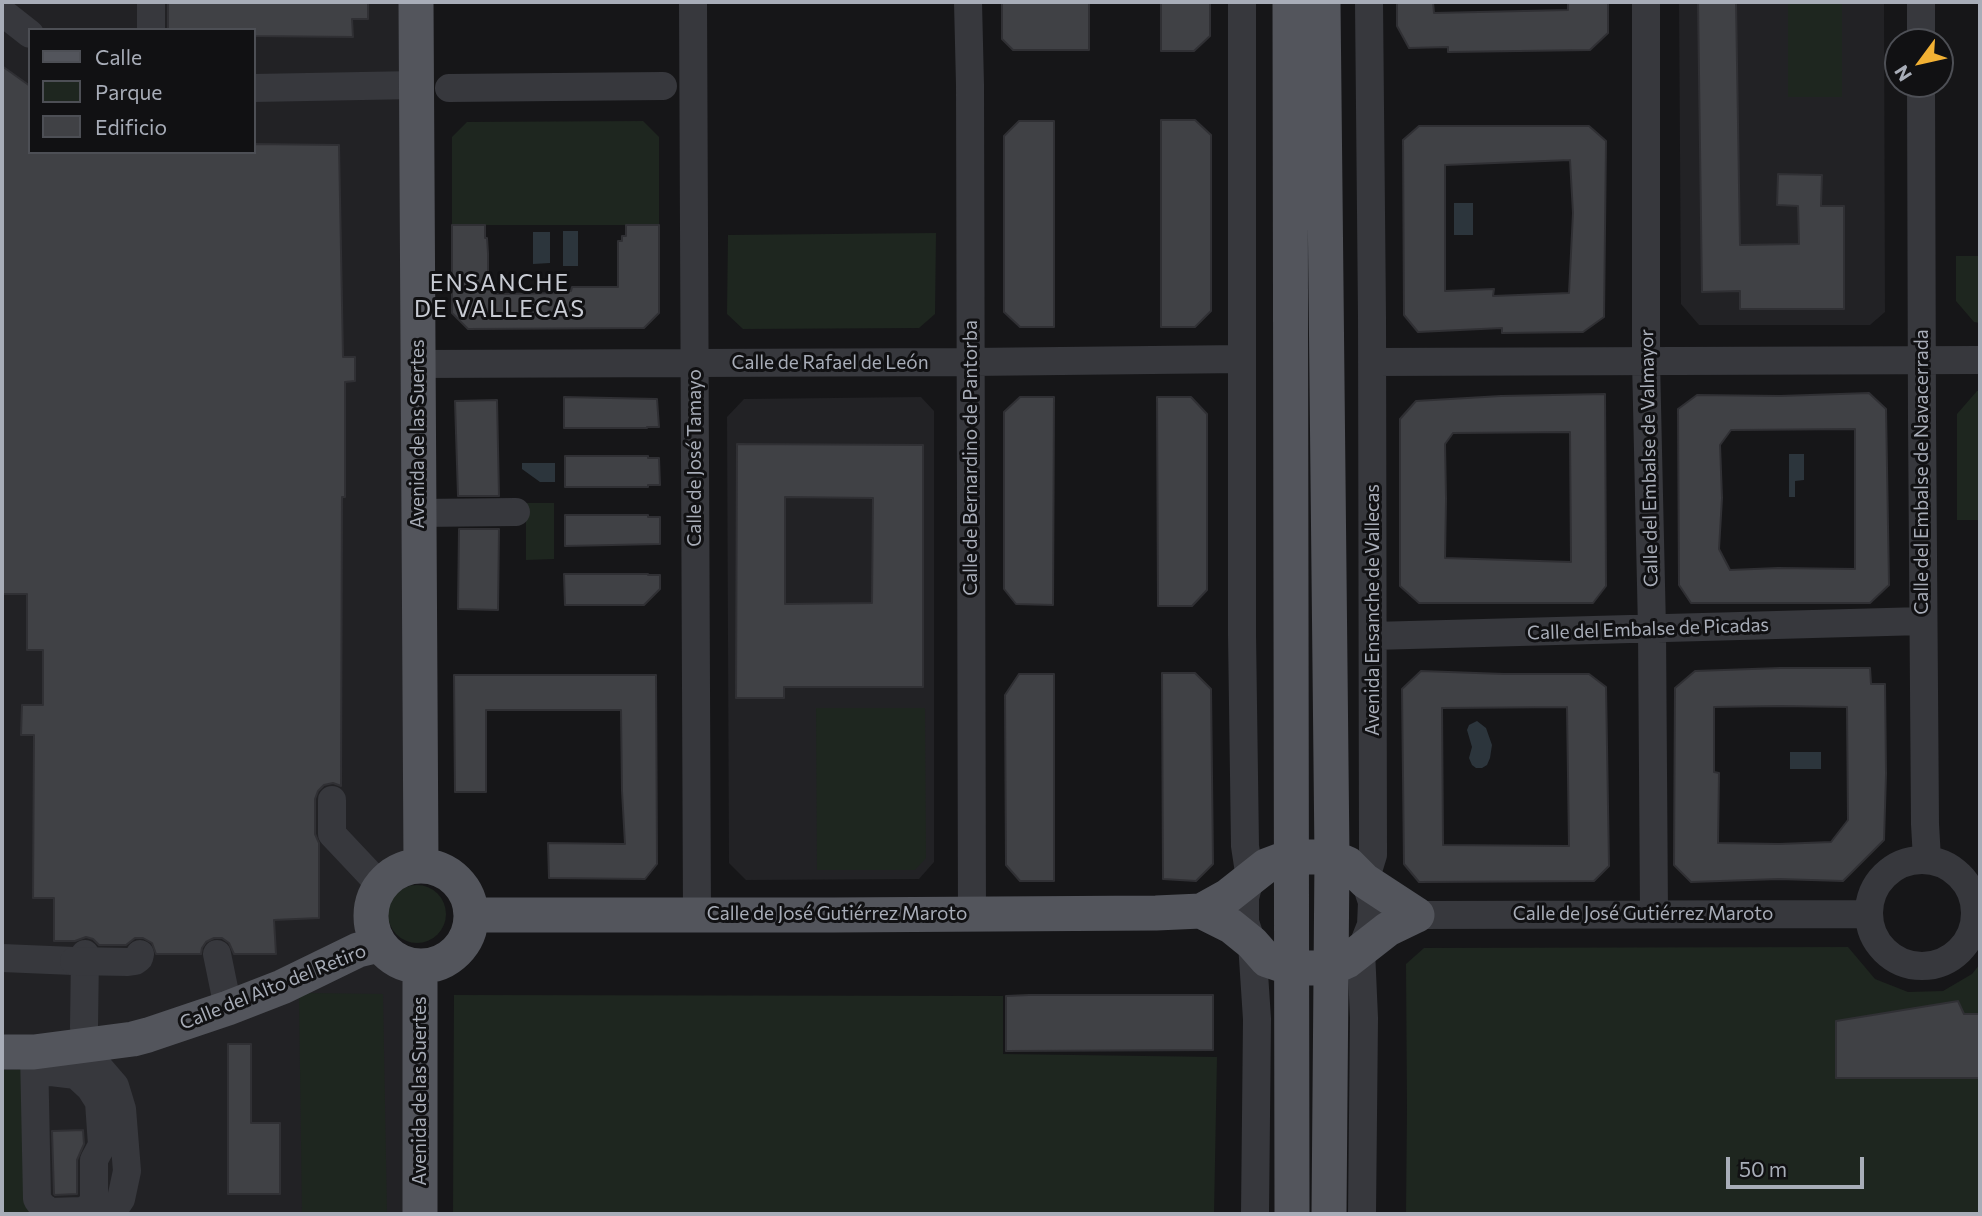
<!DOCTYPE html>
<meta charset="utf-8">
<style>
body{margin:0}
#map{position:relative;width:1982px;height:1216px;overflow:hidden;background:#161618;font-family:Commissioner,sans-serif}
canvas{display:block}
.frame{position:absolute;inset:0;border:4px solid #a8adb8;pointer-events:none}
.legend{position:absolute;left:28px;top:28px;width:228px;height:126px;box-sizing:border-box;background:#111113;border:2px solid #4d4f55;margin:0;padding:9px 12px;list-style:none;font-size:21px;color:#a8adb8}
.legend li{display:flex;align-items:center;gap:14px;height:35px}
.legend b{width:35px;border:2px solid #4d4f55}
.north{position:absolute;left:1884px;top:28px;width:70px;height:70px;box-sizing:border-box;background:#111113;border:2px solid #4d4f55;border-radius:50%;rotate:237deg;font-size:19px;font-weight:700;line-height:28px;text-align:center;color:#a8adb8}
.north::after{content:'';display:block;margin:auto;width:24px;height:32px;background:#f2b134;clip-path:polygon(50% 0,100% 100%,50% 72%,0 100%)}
.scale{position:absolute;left:1726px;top:1157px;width:138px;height:32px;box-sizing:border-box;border:4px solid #a8adb8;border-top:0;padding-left:9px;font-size:21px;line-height:24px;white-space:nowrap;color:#a8adb8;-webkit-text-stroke:5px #111113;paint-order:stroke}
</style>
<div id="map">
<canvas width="1982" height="1216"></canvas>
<div class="frame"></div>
<ul class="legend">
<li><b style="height:9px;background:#53555c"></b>Calle</li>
<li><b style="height:19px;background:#1e261f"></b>Parque</li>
<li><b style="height:19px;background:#404145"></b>Edificio</li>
</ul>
<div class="north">N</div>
<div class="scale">50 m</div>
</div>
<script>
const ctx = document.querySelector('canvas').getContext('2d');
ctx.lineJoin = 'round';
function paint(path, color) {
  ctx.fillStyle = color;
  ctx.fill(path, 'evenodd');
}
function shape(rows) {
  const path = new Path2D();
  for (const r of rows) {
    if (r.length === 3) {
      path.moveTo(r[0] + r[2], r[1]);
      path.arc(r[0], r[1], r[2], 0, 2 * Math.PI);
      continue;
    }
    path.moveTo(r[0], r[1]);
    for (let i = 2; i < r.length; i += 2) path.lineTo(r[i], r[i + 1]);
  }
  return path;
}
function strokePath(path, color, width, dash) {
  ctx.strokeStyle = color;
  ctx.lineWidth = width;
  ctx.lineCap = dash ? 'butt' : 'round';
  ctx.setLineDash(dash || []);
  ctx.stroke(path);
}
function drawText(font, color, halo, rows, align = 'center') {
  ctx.font = font + ' Commissioner,sans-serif';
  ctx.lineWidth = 6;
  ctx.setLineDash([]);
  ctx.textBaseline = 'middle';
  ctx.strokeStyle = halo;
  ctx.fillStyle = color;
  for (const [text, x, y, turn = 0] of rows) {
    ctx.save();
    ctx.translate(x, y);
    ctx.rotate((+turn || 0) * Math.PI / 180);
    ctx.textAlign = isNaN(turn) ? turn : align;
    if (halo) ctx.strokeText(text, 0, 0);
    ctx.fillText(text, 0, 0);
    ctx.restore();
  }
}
paint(shape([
 [2,2,416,2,405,868,392,875,381,886,374,897,371,909,371,922,374,934,391,957,405,965,420,1214,2,1214],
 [30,30,254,30,254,152,30,152],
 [1679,2,1884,2,1885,312,1870,325,1699,325,1681,304],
 [921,397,934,411,934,862,919,879,746,880,729,863,727,417,744,399]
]), '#222225');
paint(shape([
 [1788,2,1842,2,1842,97,1788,97],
 [643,121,659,137,659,225,452,225,452,137,467,122],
 [936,233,935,314,919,328,743,329,727,314,728,235],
 [1956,256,1980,256,1980,323,1974,322,1956,301],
 [1977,391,1980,391,1980,520,1957,520,1957,414],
 [526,503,554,503,554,559,526,560],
 [816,708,925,708,926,858,915,870,817,870],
 [417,914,29],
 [1848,947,1875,979,1908,992,1943,991,1972,974,1980,964,1980,1214,1406,1214,1407,1108,1406,964,1424,948],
 [310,993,383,994,387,1214,302,1214,299,997],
 [454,995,1003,996,1003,1054,1217,1057,1214,1214,453,1214],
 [31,1069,30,1214,2,1214,2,1070]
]), '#1e261f');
paint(shape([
 [1454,203,1473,203,1473,235,1454,235],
 [563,231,578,231,578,266,563,266],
 [533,232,550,232,550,263,533,264],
 [1789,454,1804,454,1804,480,1795,481,1795,497,1789,497],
 [522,463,555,463,555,482,540,482,522,469],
 [1477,721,1486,728,1492,745,1490,758,1487,765,1482,768,1476,768,1472,765,1469,758,1472,747,1467,730,1469,725],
 [1790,752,1821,752,1821,769,1790,769]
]), '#2c353c');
const building = shape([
 [168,2,368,2,368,19,352,19,353,37,254,36,254,30,168,30,168,2],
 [1002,2,1089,2,1089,50,1013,50,1002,39,1002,2],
 [1161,2,1210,2,1210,36,1194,51,1161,51,1161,2],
 [1397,2,1433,2,1434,13,1568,10,1568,2,1608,2,1608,33,1590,50,1448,52,1448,47,1409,48,1397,26,1397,2],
 [1698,2,1736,2,1740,245,1799,244,1798,206,1777,205,1778,174,1822,175,1821,206,1844,206,1844,309,1740,309,1740,291,1702,292,1698,2],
 [2,66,30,86,30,152,254,152,254,144,339,145,343,357,355,357,355,381,345,382,345,497,342,497,341,786,333,783,324,785,318,791,315,799,315,834,319,843,319,918,274,920,276,954,234,954,229,943,222,938,214,938,206,942,202,948,201,954,156,954,152,943,143,938,135,938,126,945,99,945,93,939,86,937,75,941,54,941,54,898,33,898,34,735,21,735,22,705,43,705,43,650,27,650,27,594,2,594,2,66],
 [1161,120,1195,120,1211,135,1211,311,1195,327,1161,327,1161,120],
 [1019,121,1054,121,1054,327,1020,327,1004,312,1004,136,1019,121],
 [1419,126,1589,126,1606,141,1604,317,1583,332,1502,333,1502,328,1418,332,1404,315,1403,140,1419,126],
 [1570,160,1573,213,1569,293,1493,296,1494,289,1445,291,1445,165,1570,160],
 [452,225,485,225,485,238,487,238,488,253,488,290,494,290,494,294,566,293,567,291,571,291,572,287,618,287,618,241,622,241,622,236,626,236,626,225,659,225,659,313,644,328,468,329,452,313,452,225],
 [1869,393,1886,409,1889,585,1870,603,1691,603,1679,585,1678,409,1697,395,1780,396,1869,393],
 [1855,429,1855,569,1778,568,1730,570,1719,549,1722,498,1720,445,1731,430,1855,429],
 [1605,394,1606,586,1593,603,1419,603,1400,586,1400,419,1416,401,1501,396,1605,394],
 [1570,432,1571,562,1445,558,1446,499,1445,444,1453,433,1570,432],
 [564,397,657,399,659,427,647,427,647,428,564,428,564,397],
 [1020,397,1054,397,1053,605,1016,604,1004,589,1004,412,1020,397],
 [1157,397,1191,397,1207,414,1207,590,1192,606,1158,606,1157,397],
 [497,400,499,496,458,496,455,401,497,400],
 [737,444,923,445,923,687,784,687,784,698,736,698,737,444],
 [785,497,873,498,872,603,785,604,785,497],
 [565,456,648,456,648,458,659,458,660,485,648,485,648,487,565,487,565,456],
 [565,515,648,515,648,517,660,517,660,544,565,546,565,515],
 [459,529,499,529,498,610,458,609,459,529],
 [564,574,648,574,648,575,660,575,660,589,644,605,565,605,564,574],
 [1780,668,1870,668,1871,684,1885,684,1886,774,1884,840,1843,881,1779,879,1691,882,1674,865,1675,688,1695,671,1780,668],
 [1780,706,1847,707,1848,820,1831,842,1779,844,1718,843,1719,773,1714,772,1714,707,1780,706],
 [1421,671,1504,674,1589,674,1606,687,1609,866,1594,881,1419,882,1404,864,1402,689,1421,671],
 [1567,707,1569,846,1443,845,1442,708,1567,707],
 [1162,673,1195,673,1211,689,1213,864,1196,881,1163,879,1162,673],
 [1019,674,1054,674,1054,881,1020,881,1006,865,1005,695,1019,674],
 [454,675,656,675,657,864,645,879,549,878,548,843,625,844,622,791,621,710,486,710,486,792,455,792,454,675],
 [1029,995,1213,995,1213,1050,1006,1051,1006,996,1029,995],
 [1958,1001,1964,1014,1980,1014,1980,1078,1836,1078,1836,1021,1958,1001],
 [228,1044,251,1044,251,1123,280,1123,280,1194,228,1194,228,1044],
 [83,1130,84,1144,77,1160,77,1194,55,1195,54,1194,52,1131,83,1130]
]);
paint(building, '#404145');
strokePath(building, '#303034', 2);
strokePath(shape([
 [693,2,697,915],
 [968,2,970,85,972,914],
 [1242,2,1242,634,1245,846,1250,879,1245,898,1245,922,1252,943,1257,1019,1255,1214],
 [1646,2,1646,361,1652,629,1654,914],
 [1921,2,1921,42],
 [2,12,30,34],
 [151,30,151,2],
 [1921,84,1922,420,1925,824,1927,859],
 [254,88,416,85],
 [449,88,663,86],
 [1372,362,1980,360],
 [418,364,971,362,1242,359],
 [418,513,516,512],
 [1373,636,1923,621],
 [332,800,332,834,381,886],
 [1922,913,53],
 [1417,915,1869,914],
 [217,954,225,993],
 [2,958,74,961],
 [84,1027,85,954],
 [68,1048,90,1057,115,1086,122,1109,127,1171,121,1199,111,1214],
 [34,1052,37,1199,42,1206,50,1212,81,1211,88,1209,94,1200,94,1160,102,1145,99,1102,90,1088,76,1075,51,1072,35,1073],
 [1362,1214,1364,1018,1361,950,1371,925,1372,902,1365,881,1373,855,1372,317,1369,2]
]), '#37383d', 28);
strokePath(shape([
 [416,2,421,865],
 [1290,2,1292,1214],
 [1323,2,1332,857,1329,1214],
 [421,916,50],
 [1201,911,1231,926,1252,943,1267,960,1291,968,1332,968,1347,961,1388,929,1417,915],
 [472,915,833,915,1156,913,1201,911,1228,896,1266,866,1290,857,1332,857,1348,864,1365,881,1417,915],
 [2,1052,34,1052,133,1039,148,1035,228,1008,282,987,358,950,379,945],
 [420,1214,420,967]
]), '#53555c', 35);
strokePath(shape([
 [74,961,128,962,135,961,139,958,140,954]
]), '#37383d', 28);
drawText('19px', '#a8adb8', '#111113', [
 ["Calle de Rafael de León",830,363],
 ["Avenida de las Suertes",418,434,-90],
 ["Calle de José Tamayo",695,458,-90],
 ["Calle de Bernardino de Pantorba",971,458,-90],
 ["Calle del Embalse de Valmayor",1649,458,-91],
 ["Calle del Embalse de Navacerrada",1922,472,-90],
 ["Avenida Ensanche de Vallecas",1373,610,-90],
 ["Calle del Embalse de Picadas",1648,629,-2],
 ["Calle de José Gutiérrez Maroto",837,914],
 ["Calle de José Gutiérrez Maroto",1643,914],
 ["Calle del Alto del Retiro",273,987,-22],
 ["Avenida de las Suertes",420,1091,-90]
]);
ctx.letterSpacing = '2px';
drawText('23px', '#c9ccd4', '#111113', [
 ["ENSANCHE",500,283],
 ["DE VALLECAS",500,309]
]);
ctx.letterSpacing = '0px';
</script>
